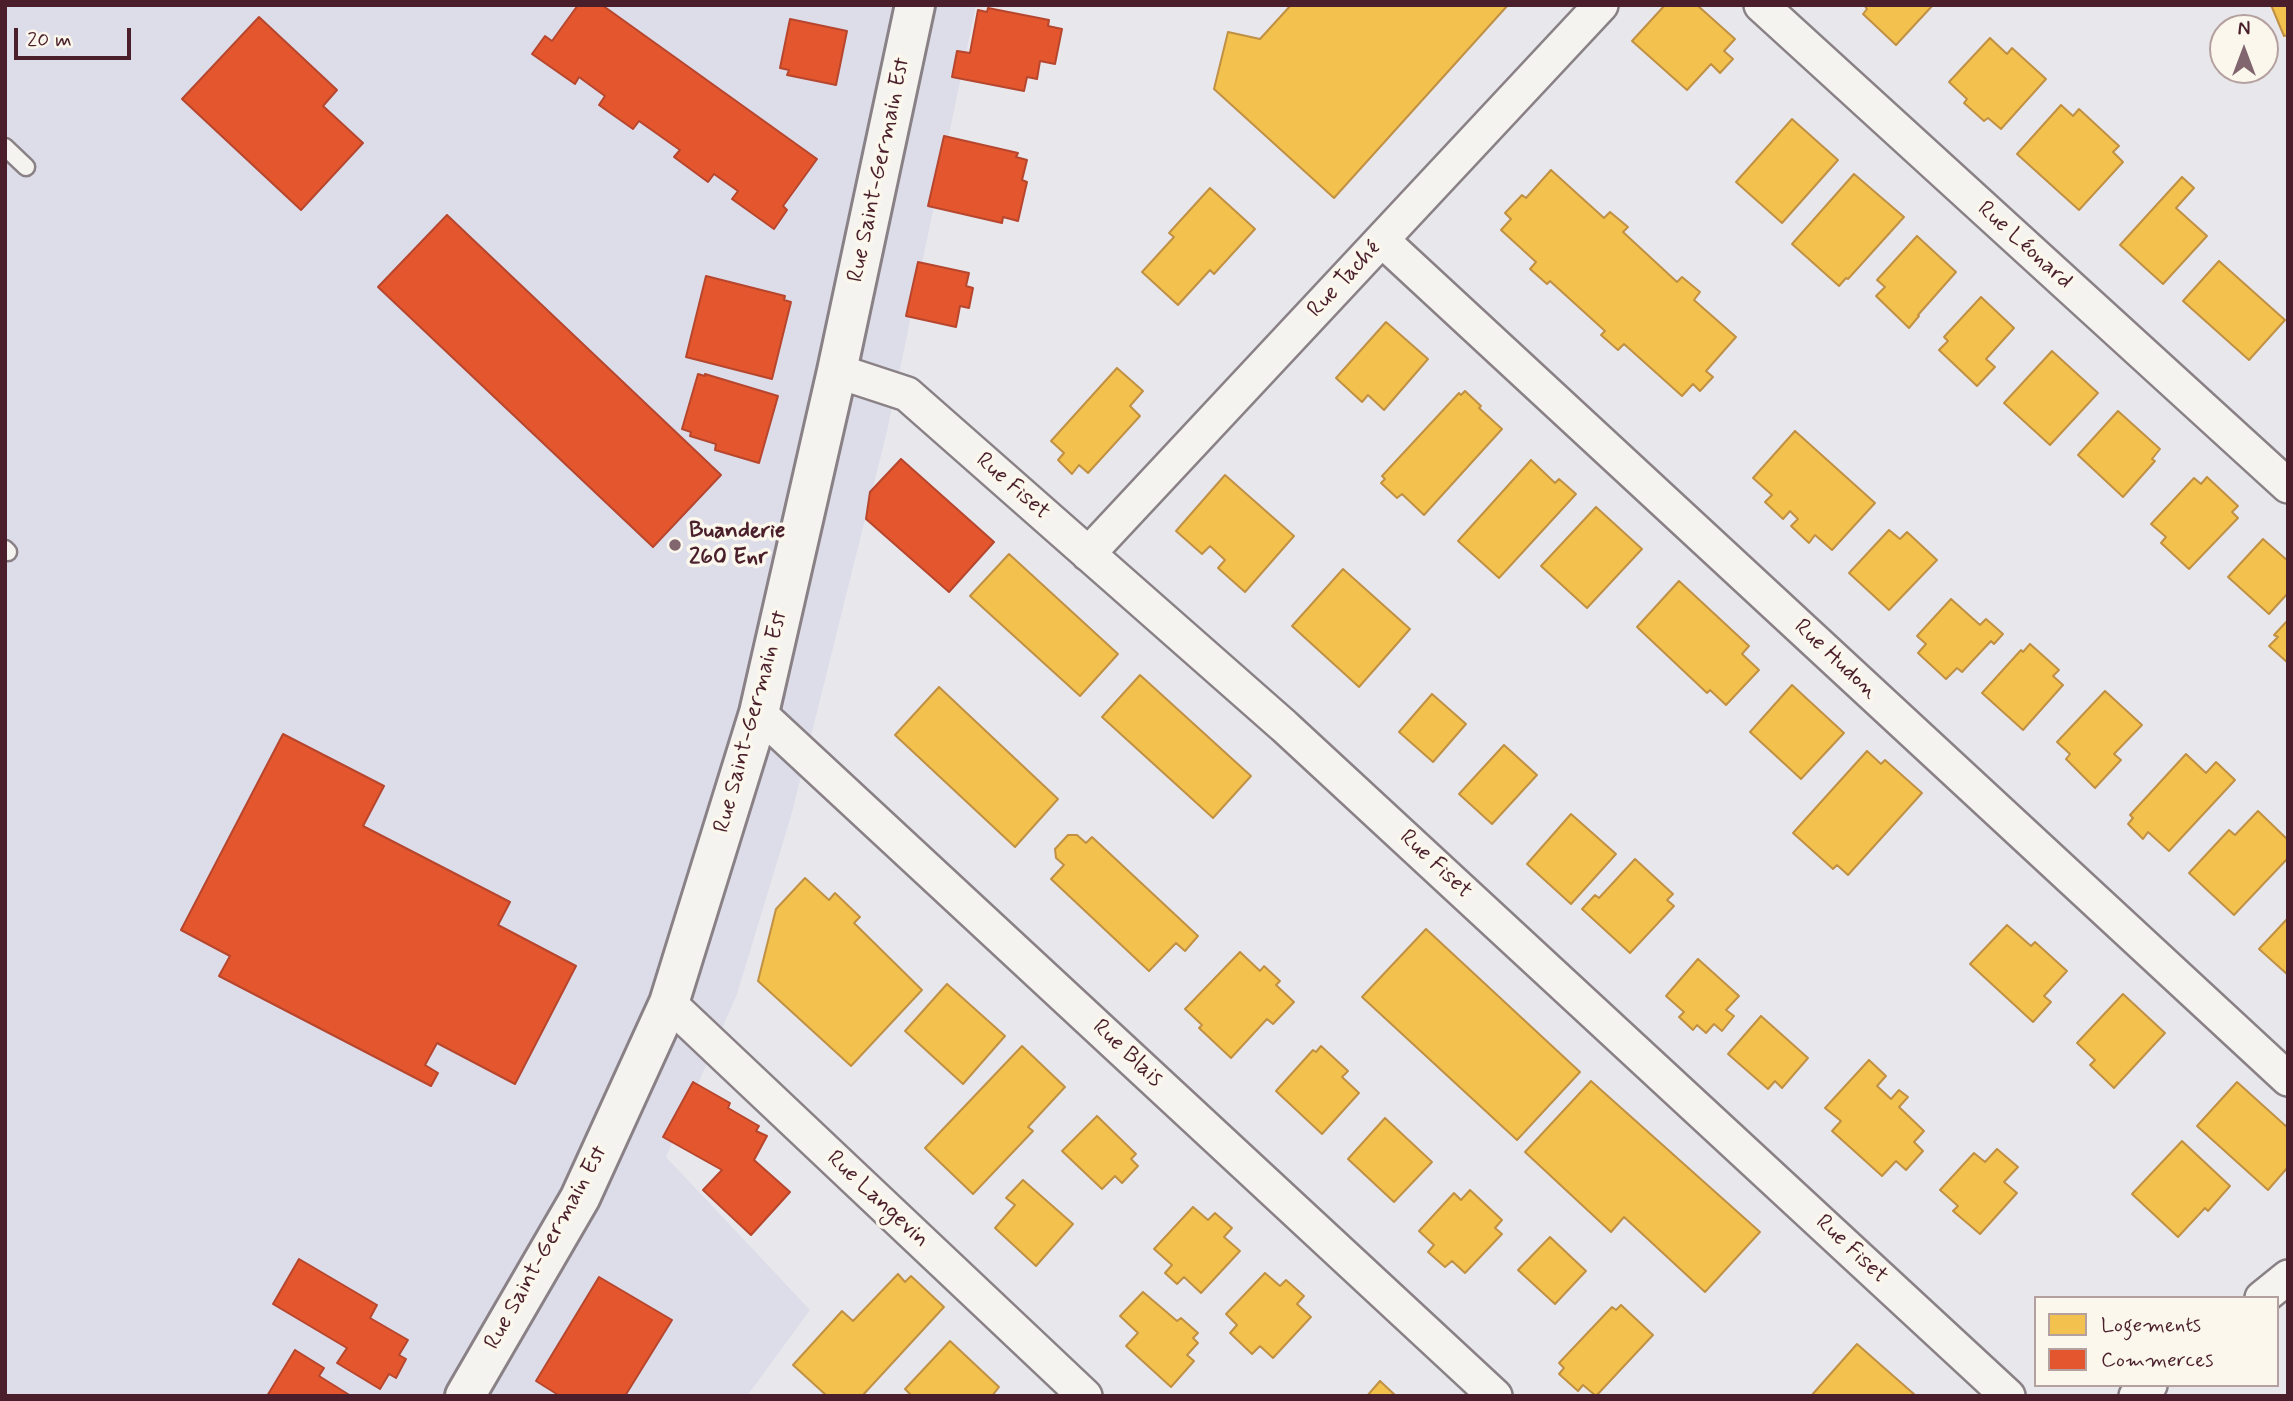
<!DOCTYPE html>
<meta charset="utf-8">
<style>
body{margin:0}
#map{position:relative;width:2293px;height:1401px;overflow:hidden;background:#e8e7ec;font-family:Mynerve,sans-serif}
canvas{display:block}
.frame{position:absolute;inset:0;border:7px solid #4a1f2b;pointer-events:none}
.legend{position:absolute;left:2034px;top:1296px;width:245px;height:91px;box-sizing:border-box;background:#fbf7ec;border:2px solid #b4a19f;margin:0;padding:9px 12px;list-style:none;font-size:21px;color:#4a1f2b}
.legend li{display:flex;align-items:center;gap:14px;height:35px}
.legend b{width:35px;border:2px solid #b4a19f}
.north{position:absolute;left:2209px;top:14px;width:70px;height:70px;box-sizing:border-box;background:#fbf7ec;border:2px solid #b4a19f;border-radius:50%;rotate:0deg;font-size:19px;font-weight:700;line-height:28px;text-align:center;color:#4a1f2b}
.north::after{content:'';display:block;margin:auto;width:24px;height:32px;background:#81656f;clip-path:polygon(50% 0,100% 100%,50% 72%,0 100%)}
.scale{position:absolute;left:14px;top:28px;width:117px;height:32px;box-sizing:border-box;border:4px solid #4a1f2b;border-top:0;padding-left:9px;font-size:21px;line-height:24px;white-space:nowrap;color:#4a1f2b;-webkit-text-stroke:5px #fbf7ec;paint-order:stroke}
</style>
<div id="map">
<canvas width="2293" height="1401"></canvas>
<div class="frame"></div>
<ul class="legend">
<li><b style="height:19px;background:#f2c14e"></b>Logements</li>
<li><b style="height:19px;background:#e4572e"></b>Commerces</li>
</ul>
<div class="north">N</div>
<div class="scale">20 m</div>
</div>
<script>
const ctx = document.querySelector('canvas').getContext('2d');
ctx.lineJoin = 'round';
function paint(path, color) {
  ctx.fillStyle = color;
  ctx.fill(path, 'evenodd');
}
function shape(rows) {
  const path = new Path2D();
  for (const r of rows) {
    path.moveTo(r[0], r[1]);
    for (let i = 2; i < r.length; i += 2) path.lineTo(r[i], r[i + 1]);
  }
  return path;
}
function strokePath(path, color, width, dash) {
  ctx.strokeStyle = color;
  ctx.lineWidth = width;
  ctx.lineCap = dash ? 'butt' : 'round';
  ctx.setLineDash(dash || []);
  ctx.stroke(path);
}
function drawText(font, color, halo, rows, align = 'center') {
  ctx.font = font + ' Mynerve,sans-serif';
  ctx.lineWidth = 7;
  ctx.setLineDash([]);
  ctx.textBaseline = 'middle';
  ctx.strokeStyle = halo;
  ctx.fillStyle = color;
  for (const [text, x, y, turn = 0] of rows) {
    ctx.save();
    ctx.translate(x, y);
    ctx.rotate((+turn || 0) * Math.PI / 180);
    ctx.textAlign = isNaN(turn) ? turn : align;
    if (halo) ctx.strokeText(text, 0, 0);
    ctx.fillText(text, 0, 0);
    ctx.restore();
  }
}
paint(shape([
 [5,5,976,5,887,431,791,816,737,994,666,1157,810,1310,747,1396,5,1396]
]), '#dddce9');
const homes = shape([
 [1291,5,1508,5,1334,198,1214,89,1228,32,1260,39,1291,5],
 [1665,5,1697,5,1735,39,1724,51,1733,59,1720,73,1711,64,1687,90,1632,41,1665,5],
 [1864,5,1933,5,1896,45,1863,14,1867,9,1864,5],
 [2271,5,2288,5,2288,35,2284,36,2271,5],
 [1990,38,2007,54,2012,48,2046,79,2001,129,1988,118,1984,121,1964,103,1967,99,1949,82,1990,38],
 [2061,105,2073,116,2079,109,2119,146,2113,152,2123,162,2079,210,2017,154,2061,105],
 [1792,119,1838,160,1782,223,1736,182,1792,119],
 [1551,170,1604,218,1610,212,1628,227,1623,232,1677,282,1682,277,1700,292,1694,300,1736,337,1706,371,1713,377,1700,391,1693,384,1682,396,1624,344,1618,350,1601,335,1605,331,1550,281,1547,284,1530,269,1536,262,1501,230,1511,219,1505,213,1522,195,1526,198,1551,170],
 [1854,174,1904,217,1848,279,1846,278,1839,286,1792,244,1854,174],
 [2182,177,2194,188,2176,208,2207,236,2163,284,2120,245,2182,177],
 [1210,188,1255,229,1214,274,1210,270,1178,305,1142,272,1174,237,1169,233,1210,188],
 [1917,236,1956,272,1918,315,1919,316,1909,328,1876,296,1885,287,1877,280,1917,236],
 [2219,261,2285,320,2249,360,2183,301,2219,261],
 [1981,297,2014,328,1986,359,1995,367,1977,386,1939,350,1948,341,1944,337,1981,297],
 [1386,322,1428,359,1384,410,1368,395,1362,402,1336,378,1386,322],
 [2052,351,2098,393,2050,445,2004,403,2052,351],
 [1117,368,1143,391,1130,406,1140,416,1088,473,1079,465,1072,474,1058,460,1064,453,1051,441,1117,368],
 [1465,391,1481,406,1479,408,1502,429,1424,515,1402,494,1397,498,1381,483,1385,479,1382,476,1459,393,1461,395,1465,391],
 [2118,411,2160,449,2152,459,2155,461,2123,497,2078,455,2118,411],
 [1795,431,1875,503,1832,550,1815,535,1809,543,1791,526,1798,519,1790,511,1783,519,1765,502,1772,495,1753,478,1795,431],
 [1531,460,1555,483,1559,479,1576,494,1499,578,1458,541,1531,460],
 [1225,475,1294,536,1245,592,1218,568,1225,560,1210,546,1202,554,1176,531,1225,475],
 [2207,477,2238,506,2232,512,2238,518,2189,569,2161,543,2166,537,2151,524,2194,478,2201,484,2207,477],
 [1596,507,1642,549,1587,608,1541,566,1596,507],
 [1889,530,1900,539,1907,532,1937,560,1889,610,1849,573,1889,530],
 [2263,539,2288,561,2288,593,2269,614,2228,577,2263,539],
 [1009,554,1118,654,1080,696,970,596,1009,554],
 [1343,569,1410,629,1359,687,1292,626,1343,569],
 [1679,581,1749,646,1742,654,1759,670,1726,705,1710,690,1707,693,1637,627,1679,581],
 [1951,599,1980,625,1986,619,2003,634,1994,644,1991,641,1962,672,1957,668,1946,679,1918,653,1926,644,1917,636,1951,599],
 [2288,620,2288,663,2269,646,2278,637,2274,635,2288,620],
 [2030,644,2059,670,2053,676,2063,685,2023,730,1982,693,2021,650,2023,652,2030,644],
 [1140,675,1251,776,1213,818,1102,717,1140,675],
 [1792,685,1844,733,1801,779,1750,732,1792,685],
 [939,687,1058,799,1015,847,895,735,939,687],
 [2105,691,2142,725,2114,754,2121,760,2095,788,2066,759,2070,754,2057,742,2105,691],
 [1432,694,1466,724,1433,762,1399,732,1432,694],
 [1504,745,1537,775,1492,824,1459,794,1504,745],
 [1867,751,1881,764,1885,760,1922,793,1848,875,1837,865,1833,869,1793,833,1867,751],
 [2186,754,2206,773,2216,762,2235,780,2169,851,2148,832,2143,839,2128,824,2133,818,2130,815,2186,754],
 [2258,811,2288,840,2288,858,2234,915,2189,873,2229,830,2235,835,2258,811],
 [1571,814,1616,854,1571,904,1527,864,1571,814],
 [1068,835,1077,835,1086,843,1092,837,1198,936,1185,951,1176,943,1149,971,1051,879,1064,865,1056,858,1055,849,1068,835],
 [1635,859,1673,894,1667,900,1674,906,1630,953,1582,909,1595,895,1599,898,1635,859],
 [805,878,829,900,835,893,860,917,854,923,922,990,851,1066,758,981,776,909,805,878],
 [2288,918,2288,975,2259,949,2288,918],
 [2007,925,2031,946,2035,942,2067,971,2044,996,2051,1002,2033,1022,1970,964,2007,925],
 [1426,929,1580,1072,1517,1140,1362,997,1426,929],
 [1240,952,1260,971,1264,966,1280,981,1276,985,1294,1002,1273,1024,1267,1019,1231,1058,1199,1028,1202,1025,1185,1009,1240,952],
 [1698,959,1739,996,1726,1010,1734,1016,1722,1031,1714,1024,1706,1033,1697,1025,1693,1030,1679,1017,1684,1012,1666,996,1698,959],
 [947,984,1005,1036,963,1084,905,1031,947,984],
 [2123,994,2165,1033,2114,1088,2090,1065,2095,1060,2077,1043,2123,994],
 [1761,1016,1808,1058,1782,1088,1775,1081,1768,1089,1728,1054,1761,1016],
 [1022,1046,1065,1087,1028,1127,1033,1131,973,1194,925,1148,1022,1046],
 [1321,1046,1348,1071,1342,1077,1359,1093,1322,1134,1276,1091,1313,1050,1316,1052,1321,1046],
 [1869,1060,1886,1076,1877,1086,1891,1099,1899,1090,1908,1097,1899,1107,1924,1131,1914,1142,1923,1151,1906,1170,1896,1161,1882,1176,1832,1131,1841,1121,1825,1108,1869,1060],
 [1591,1081,1760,1232,1705,1292,1624,1217,1611,1232,1525,1152,1591,1081],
 [2237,1082,2288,1128,2288,1167,2268,1190,2197,1126,2237,1082],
 [1097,1116,1136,1154,1131,1159,1138,1166,1122,1183,1115,1176,1102,1189,1062,1151,1097,1116],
 [1385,1118,1432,1162,1394,1202,1348,1159,1385,1118],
 [2182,1141,2230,1186,2208,1211,2205,1208,2178,1237,2132,1194,2182,1141],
 [1997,1149,2018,1167,2004,1182,2017,1193,1980,1234,1953,1211,1958,1206,1940,1190,1974,1153,1985,1162,1997,1149],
 [1023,1180,1073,1224,1036,1266,995,1228,1015,1205,1006,1198,1023,1180],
 [1470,1190,1502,1220,1495,1228,1502,1234,1465,1273,1452,1261,1445,1267,1428,1252,1434,1245,1419,1231,1454,1193,1461,1200,1470,1190],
 [1193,1207,1208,1220,1215,1213,1232,1228,1224,1237,1240,1251,1201,1293,1184,1277,1177,1284,1165,1273,1172,1265,1154,1249,1193,1207],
 [1550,1237,1586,1271,1555,1304,1518,1270,1550,1237],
 [1265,1273,1280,1286,1286,1280,1304,1296,1297,1304,1311,1317,1273,1358,1260,1346,1252,1354,1230,1333,1237,1325,1226,1314,1265,1273],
 [898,1274,905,1282,911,1276,944,1307,862,1396,827,1396,793,1365,842,1311,853,1321,898,1274],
 [1143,1292,1177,1321,1181,1318,1198,1333,1193,1338,1198,1343,1187,1355,1194,1361,1171,1387,1126,1346,1138,1333,1120,1316,1143,1292],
 [1621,1305,1653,1335,1596,1396,1583,1385,1578,1391,1559,1374,1564,1368,1559,1363,1612,1307,1616,1310,1621,1305],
 [950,1341,999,1387,992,1396,912,1396,905,1389,950,1341],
 [1857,1344,1915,1395,1914,1396,1811,1396,1857,1344],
 [1380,1381,1396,1396,1367,1396,1380,1381]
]);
paint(homes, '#f2c14e');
strokePath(homes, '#c09044', 2);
const shops = shape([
 [578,5,602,5,817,159,783,206,787,210,774,229,732,199,738,191,714,174,708,182,674,157,680,150,639,121,633,129,599,105,605,96,579,77,575,84,532,54,545,36,552,41,578,5],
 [988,8,1049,20,1048,26,1062,29,1055,64,1040,61,1037,79,1027,77,1024,91,952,77,957,51,970,53,978,10,987,12,988,8],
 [259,17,337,90,323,106,363,143,301,210,182,99,259,17],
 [790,19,847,31,836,85,787,75,789,70,780,68,790,19],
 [944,136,1018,153,1016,157,1027,160,1022,180,1027,182,1018,221,1003,217,1002,223,928,206,944,136],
 [447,215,721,475,653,547,378,287,447,215],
 [918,262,969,273,966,286,973,288,969,308,960,306,956,327,906,316,918,262],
 [706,276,785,296,784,300,791,302,772,379,686,357,706,276],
 [698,374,705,376,705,374,778,396,759,463,715,450,716,444,690,436,691,432,682,429,698,374],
 [901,459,994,542,949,592,866,519,870,492,901,459],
 [283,734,384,786,363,826,510,902,498,925,576,966,515,1084,437,1043,425,1065,438,1073,431,1086,219,976,230,956,181,930,283,734],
 [693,1082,730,1103,728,1108,759,1126,756,1131,767,1136,754,1160,790,1192,751,1235,703,1190,722,1170,663,1137,693,1082],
 [299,1259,377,1305,370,1318,408,1340,399,1355,406,1359,396,1378,389,1374,380,1389,337,1363,347,1348,273,1304,299,1259],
 [599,1277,672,1320,625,1396,560,1396,536,1381,599,1277],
 [295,1350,324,1368,319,1376,351,1396,267,1396,295,1350]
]);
paint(shops, '#e4572e');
strokePath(shops, '#b6462d', 2);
const lane = shape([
 [5,147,26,167],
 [5,549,8,552]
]);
const street = shape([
 [1761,5,2288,486],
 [1382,240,2288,1079],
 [837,371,907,394,1284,726,2008,1396],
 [1088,554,1601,5],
 [759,713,1495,1396],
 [669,1003,1085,1396],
 [2262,1298,2288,1277],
 [2136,1396,2150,1385]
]);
const secondary = shape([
 [465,1396,580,1198,669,1003,759,713,837,371,915,5]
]);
strokePath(lane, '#898185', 21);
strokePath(street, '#898185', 38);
strokePath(secondary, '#898185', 44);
strokePath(lane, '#f4f3f0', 16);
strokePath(street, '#f4f3f0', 33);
strokePath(secondary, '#f4f3f0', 38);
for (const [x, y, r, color] of [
 [675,545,7,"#81656f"]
]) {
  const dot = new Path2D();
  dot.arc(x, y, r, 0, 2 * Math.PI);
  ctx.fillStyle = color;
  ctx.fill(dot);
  strokePath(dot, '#fbf7ec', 2.5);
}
drawText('23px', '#4a1f2b', '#fbf7ec', [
 ["Rue Saint-Germain Est",880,170,-78],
 ["Rue Léonard",2024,246,42],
 ["Rue Taché",1345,280,-47],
 ["Rue Fiset",1012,487,41],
 ["Rue Hudon",1835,660,43],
 ["Rue Saint-Germain Est",752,722,-75],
 ["Rue Fiset",1435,865,43],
 ["Rue Blais",1127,1054,43],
 ["Rue Langevin",877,1200,43],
 ["Rue Saint-Germain Est",547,1248,-61],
 ["Rue Fiset",1851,1250,43]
]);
drawText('bold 23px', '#4a1f2b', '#fbf7ec', [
 ["Buanderie",689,532],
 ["260 Enr",689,558]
], 'left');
</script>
